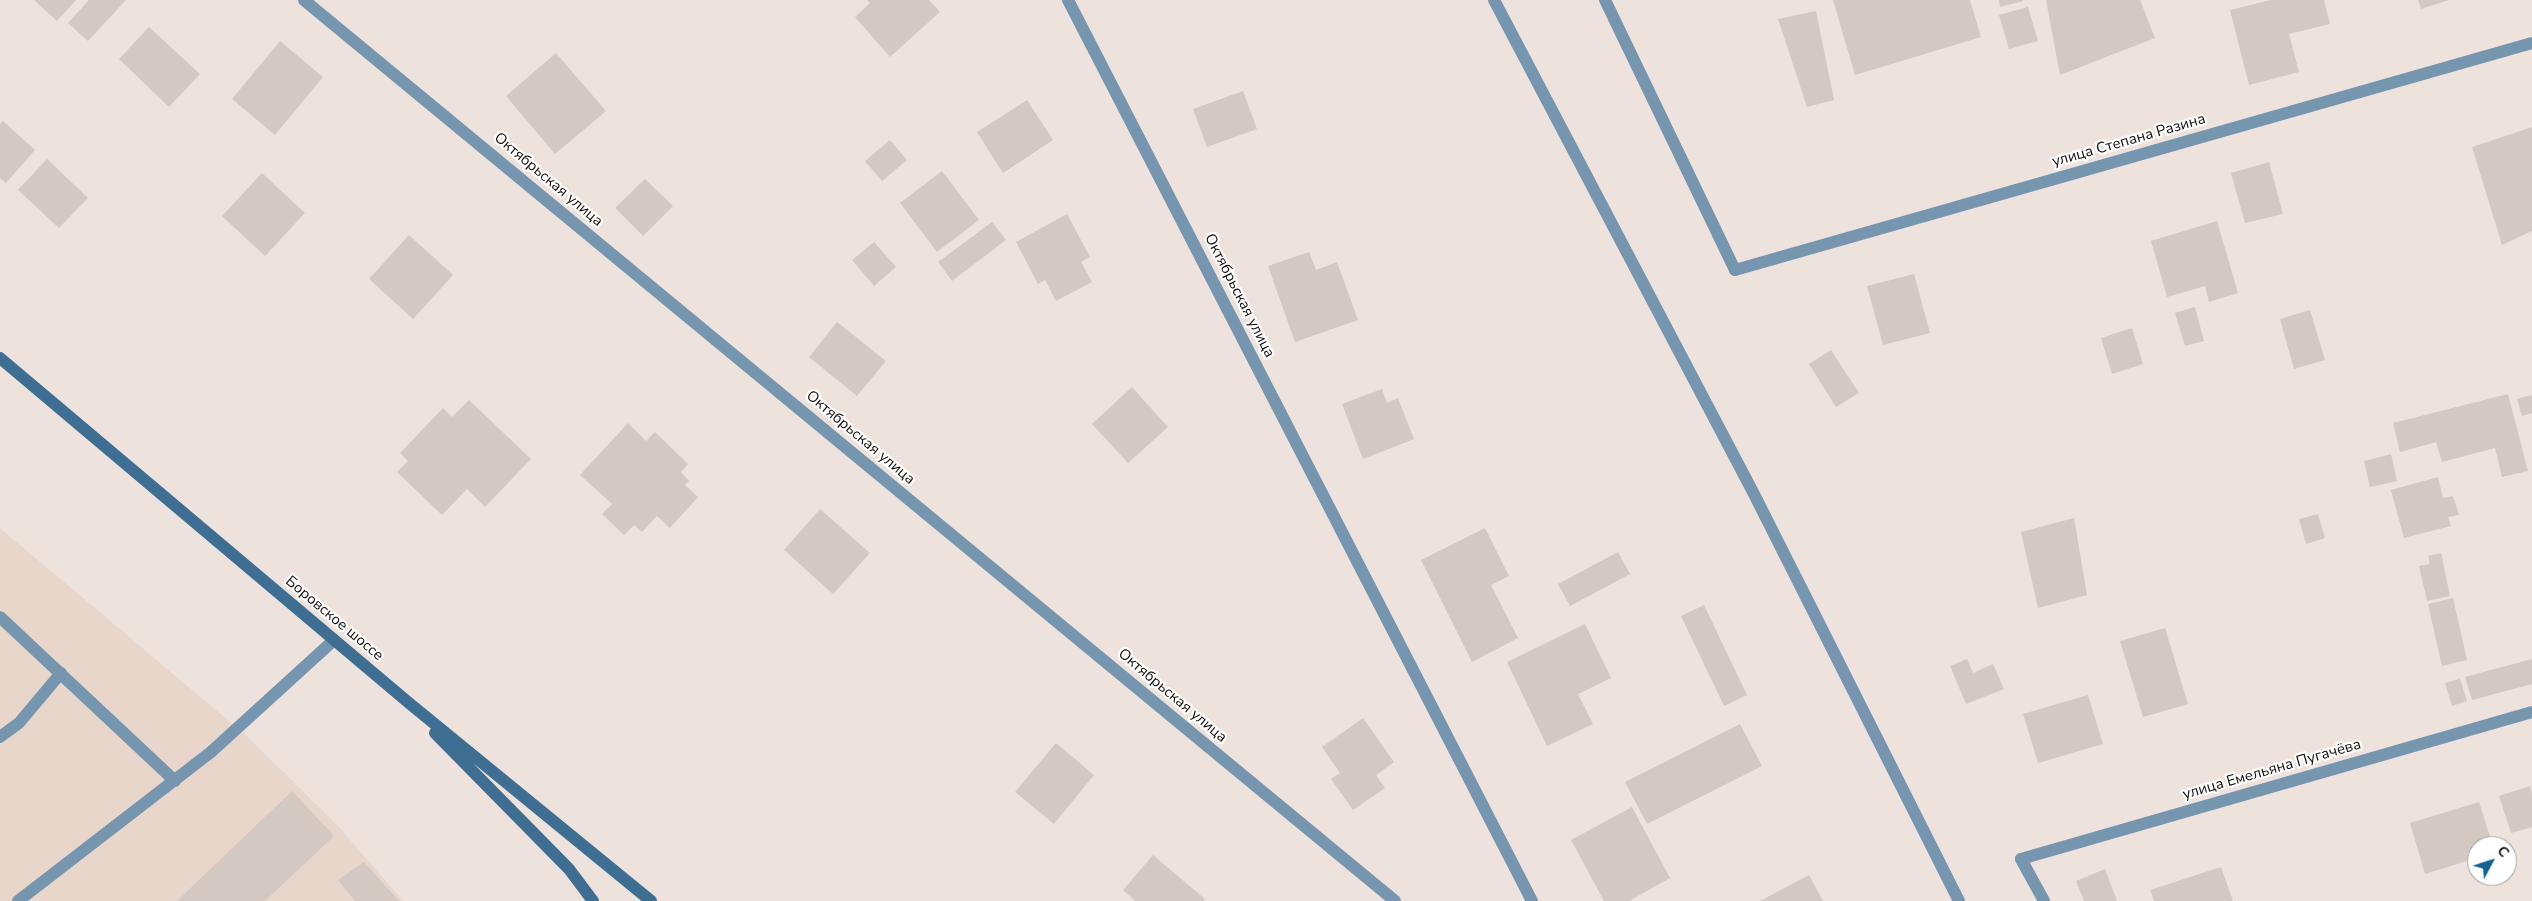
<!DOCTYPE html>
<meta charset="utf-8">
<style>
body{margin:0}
#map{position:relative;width:2532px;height:901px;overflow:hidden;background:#eee3dc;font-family:"Nunito Sans",sans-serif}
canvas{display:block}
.north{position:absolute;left:2467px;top:836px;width:50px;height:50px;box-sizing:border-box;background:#fff;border:1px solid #a09f9e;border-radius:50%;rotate:50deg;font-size:14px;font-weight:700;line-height:20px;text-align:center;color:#120e0c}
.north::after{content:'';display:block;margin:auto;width:18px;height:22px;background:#146194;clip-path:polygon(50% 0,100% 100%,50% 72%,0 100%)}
</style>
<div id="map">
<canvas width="2532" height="901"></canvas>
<div class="north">С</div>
</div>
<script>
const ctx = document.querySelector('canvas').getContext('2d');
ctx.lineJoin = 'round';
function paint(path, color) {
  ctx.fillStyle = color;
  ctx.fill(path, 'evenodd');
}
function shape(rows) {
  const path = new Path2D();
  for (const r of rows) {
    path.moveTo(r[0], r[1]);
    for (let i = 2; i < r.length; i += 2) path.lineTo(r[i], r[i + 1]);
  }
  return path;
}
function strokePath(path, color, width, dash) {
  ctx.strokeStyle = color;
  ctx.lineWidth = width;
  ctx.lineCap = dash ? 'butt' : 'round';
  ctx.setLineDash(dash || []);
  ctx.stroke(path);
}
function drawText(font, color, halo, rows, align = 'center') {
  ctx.font = font + ' "Nunito Sans",sans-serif';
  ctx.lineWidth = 4.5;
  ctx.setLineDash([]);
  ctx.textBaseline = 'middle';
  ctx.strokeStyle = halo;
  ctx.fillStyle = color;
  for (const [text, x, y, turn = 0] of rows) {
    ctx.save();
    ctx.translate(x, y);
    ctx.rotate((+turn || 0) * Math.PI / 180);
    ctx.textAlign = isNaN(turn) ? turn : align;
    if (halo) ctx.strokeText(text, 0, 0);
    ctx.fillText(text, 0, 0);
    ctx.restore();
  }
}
paint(shape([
 [0,528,248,737,340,828,403,901,0,901]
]), '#e8d6cb');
paint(shape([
 [34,0,76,0,57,21],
 [89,0,126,0,88,41,68,23],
 [867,0,929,0,940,12,890,57,855,17,870,3],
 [1833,0,1970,0,1981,37,1855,75],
 [1999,0,2023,0,2023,1,2000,7],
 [2046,0,2140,0,2155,38,2060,75],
 [2271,0,2324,0,2330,24,2289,34,2299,72,2249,85,2230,10],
 [2418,0,2449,0,2421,9],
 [2028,7,2038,41,2009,49,1999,15],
 [1816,11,1834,100,1807,107,1778,19],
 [149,27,200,74,169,107,119,59],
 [280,41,323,77,275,135,232,99],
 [556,53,606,111,555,154,506,96],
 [1243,91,1257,129,1207,147,1193,109],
 [1027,100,1053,140,1003,173,977,132],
 [3,121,35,150,6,183,0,178,0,124],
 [2532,127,2532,231,2502,245,2472,147],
 [890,140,907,160,882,181,865,161],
 [47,159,88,198,59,228,18,190],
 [2269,162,2283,214,2245,223,2231,173],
 [942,171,979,220,937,252,900,203],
 [262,173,305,213,265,256,222,216],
 [645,179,673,206,643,236,615,208],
 [1067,214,1090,257,1081,262,1092,282,1056,301,1045,280,1038,284,1016,242],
 [2217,221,2238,293,2209,302,2205,286,2167,297,2151,241],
 [992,222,1006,240,952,281,938,262],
 [409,235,453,275,413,319,369,279],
 [874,242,896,267,874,286,852,260],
 [1309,252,1316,270,1337,262,1358,320,1295,342,1268,266],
 [1914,274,1930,333,1883,345,1867,286],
 [2195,307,2204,341,2185,346,2175,313],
 [2310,310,2325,360,2294,369,2280,319],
 [837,322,886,361,857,396,809,357],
 [2132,328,2143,364,2112,374,2101,338],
 [1831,350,1859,393,1836,407,1809,364],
 [1132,387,1168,427,1128,463,1092,424],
 [1382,389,1387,403,1398,398,1414,439,1363,459,1342,404],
 [2508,394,2528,471,2502,477,2495,448,2442,462,2436,442,2400,452,2393,423],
 [2532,395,2532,413,2522,416,2517,399],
 [469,400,531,459,485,507,467,489,442,515,397,472,408,461,400,453,443,408,452,417],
 [628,423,646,441,655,432,688,464,681,472,689,481,685,485,698,497,670,528,657,516,642,532,634,525,624,535,602,514,612,504,580,475],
 [2391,454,2397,481,2370,487,2364,461],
 [2438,477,2443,498,2453,496,2459,515,2448,517,2451,526,2404,538,2391,490],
 [820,509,870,553,833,594,784,550],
 [2318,514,2325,538,2306,544,2299,519],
 [2074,518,2087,595,2038,608,2021,532],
 [1485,528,1509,576,1491,585,1518,638,1472,662,1421,560],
 [1618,552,1630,574,1570,606,1558,584],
 [2441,553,2450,596,2427,601,2419,566,2430,564,2428,556],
 [2453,598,2467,660,2442,666,2428,604],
 [1704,605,1747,695,1724,706,1681,616],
 [1585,624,1611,678,1578,694,1593,724,1547,746,1507,662],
 [2165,628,2188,704,2143,717,2120,641],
 [1967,659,1973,673,1993,664,2004,689,1966,704,1950,666],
 [2532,659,2532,684,2472,700,2465,677],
 [2460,679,2467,701,2452,706,2445,683],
 [2088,695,2103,744,2038,763,2023,714],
 [1363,718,1394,762,1376,775,1385,788,1353,810,1331,779,1340,773,1322,747],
 [1740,724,1762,766,1647,824,1625,782],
 [1056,743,1094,775,1054,824,1015,792],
 [2530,786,2532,794,2532,827,2511,833,2499,796],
 [292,791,334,836,265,901,177,901],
 [2479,802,2493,846,2477,846,2477,858,2425,874,2410,823],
 [1632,807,1670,878,1629,901,1604,901,1571,840],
 [1153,855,1205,899,1203,901,1135,901,1123,890],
 [364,862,399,901,355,901,338,880],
 [2221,867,2233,901,2154,901,2150,890],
 [2105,869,2117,901,2084,901,2076,881],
 [1809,875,1823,901,1760,901]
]), '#d3c8c2');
strokePath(shape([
 [1605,0,1735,270],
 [0,617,175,781],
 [0,737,19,723,61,673],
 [2021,859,2044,901],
 [18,901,211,752,334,640]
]), '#7695af', 12);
strokePath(shape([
 [304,0,1395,901],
 [1068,0,1532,901],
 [1494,0,1754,494,1959,901],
 [1735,270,2532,43],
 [2021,859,2532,712]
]), '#7695af', 12);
strokePath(shape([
 [0,358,409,703,651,901],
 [435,733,569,869,593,901]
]), '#3f6e93', 12);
drawText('15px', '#120e0c', '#fff', [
 ["улица Степана Разина",2129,141,-16],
 ["Октябрьская улица",548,180,40],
 ["Октябрьская улица",1239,296,63],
 ["Октябрьская улица",860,438,40],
 ["Боровское шоссе",334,619,40],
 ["Октябрьская улица",1172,696,40],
 ["улица Емельяна Пугачёва",2272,770,-16]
]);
</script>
